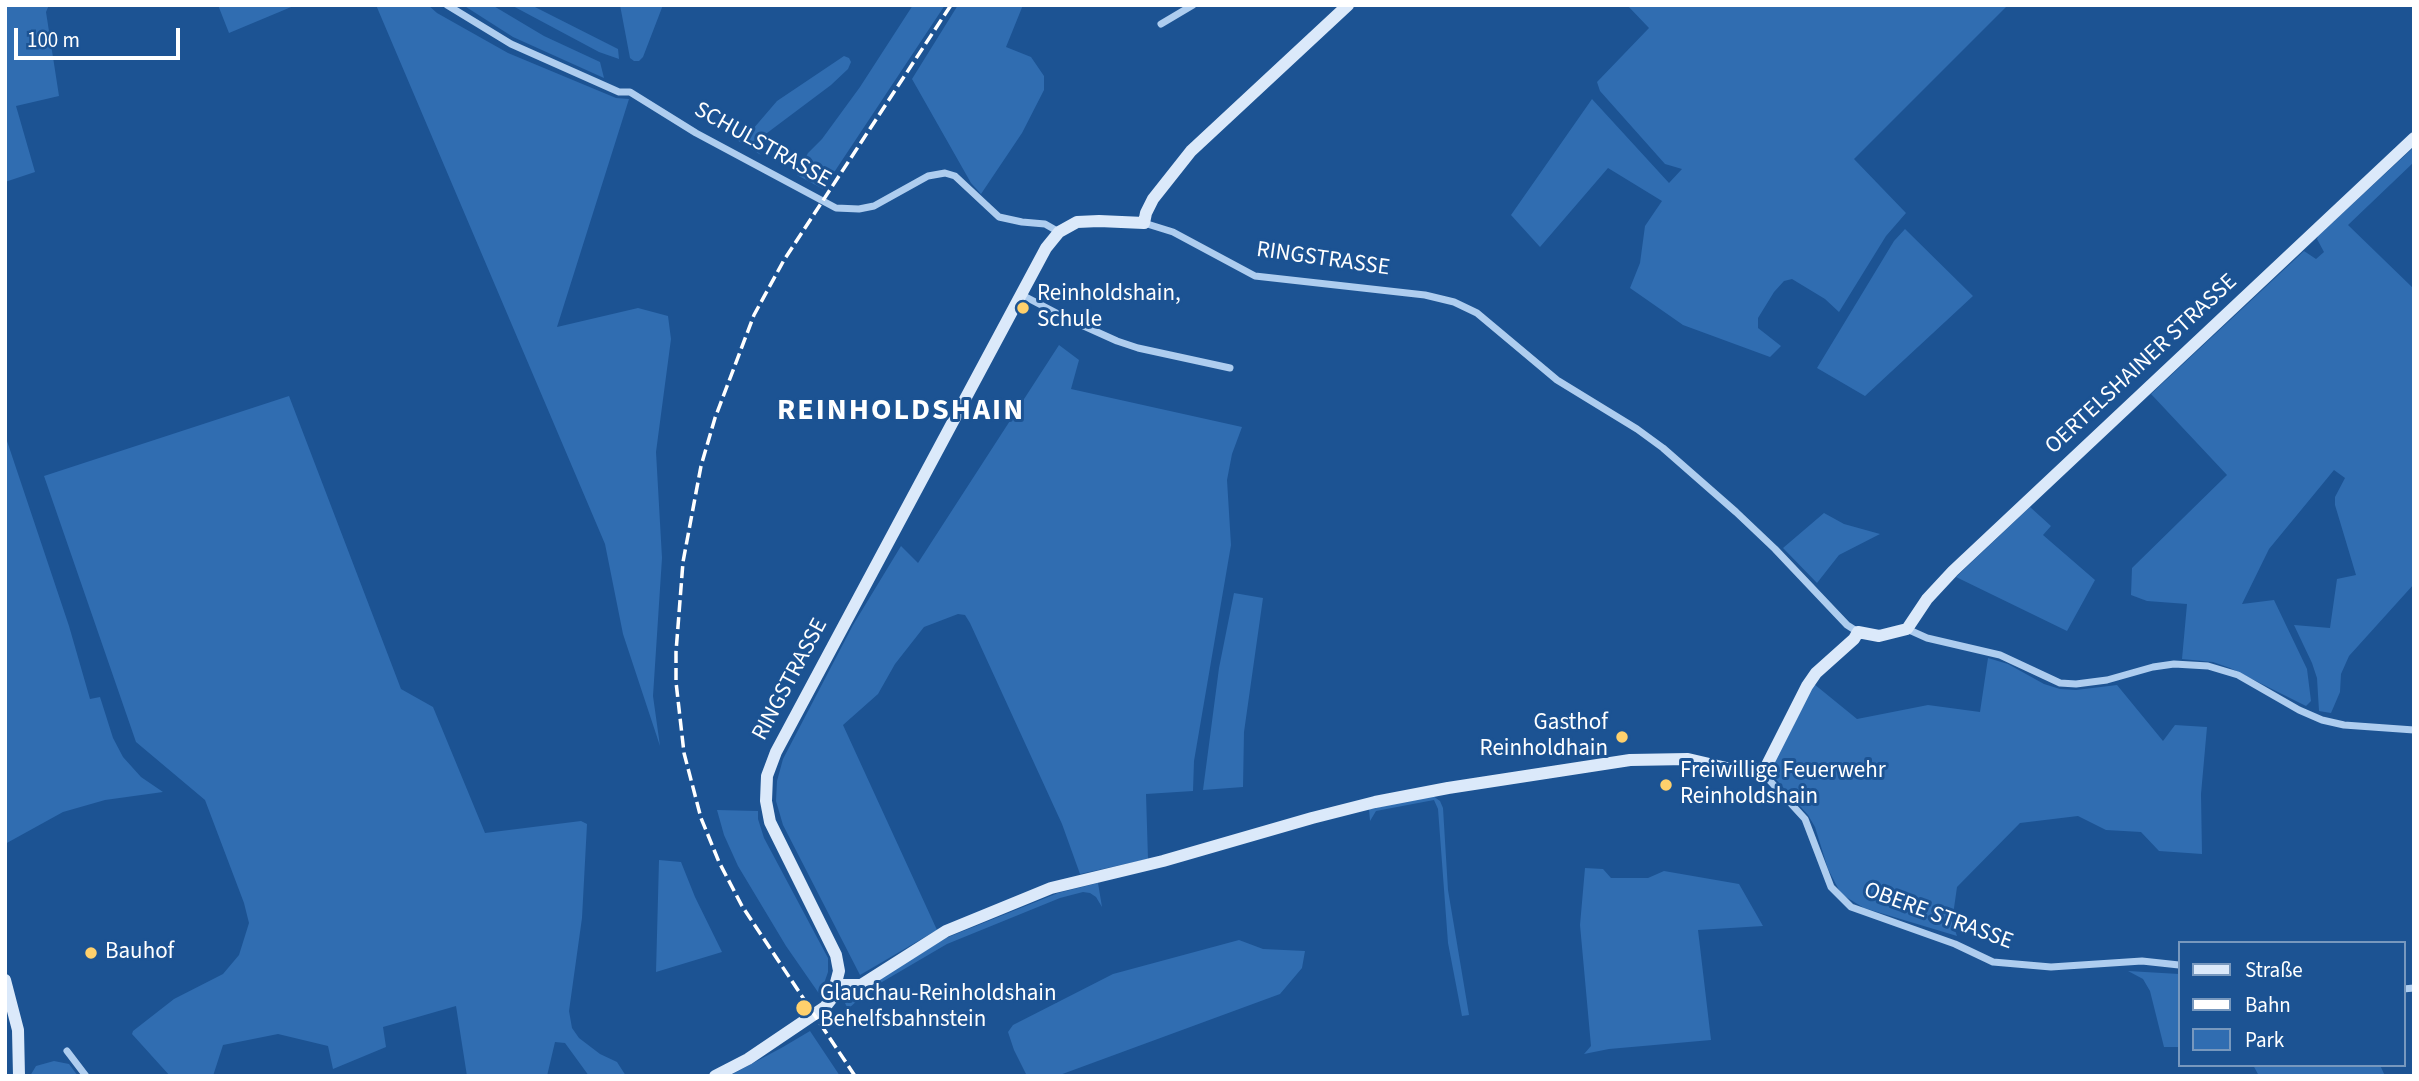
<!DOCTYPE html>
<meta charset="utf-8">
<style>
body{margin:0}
#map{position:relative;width:2419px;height:1081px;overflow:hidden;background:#1c5393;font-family:"Source Sans 3",sans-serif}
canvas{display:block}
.frame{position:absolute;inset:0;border:7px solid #fff;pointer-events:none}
.legend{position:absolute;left:2178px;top:941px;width:228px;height:126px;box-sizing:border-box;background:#1c5393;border:2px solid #7798be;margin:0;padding:9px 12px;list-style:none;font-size:21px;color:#fff}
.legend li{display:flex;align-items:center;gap:14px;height:35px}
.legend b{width:35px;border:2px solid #7798be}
.scale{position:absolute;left:14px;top:28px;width:166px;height:32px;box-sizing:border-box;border:4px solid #fff;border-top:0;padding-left:9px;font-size:21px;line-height:24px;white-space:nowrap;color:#fff;-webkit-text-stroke:5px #1c5393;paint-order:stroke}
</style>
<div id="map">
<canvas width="2419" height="1081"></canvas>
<div class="frame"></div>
<ul class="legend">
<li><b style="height:9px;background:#dbe9fa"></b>Straße</li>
<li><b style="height:9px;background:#fff"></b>Bahn</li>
<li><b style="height:19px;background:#306db1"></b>Park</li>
</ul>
<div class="scale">100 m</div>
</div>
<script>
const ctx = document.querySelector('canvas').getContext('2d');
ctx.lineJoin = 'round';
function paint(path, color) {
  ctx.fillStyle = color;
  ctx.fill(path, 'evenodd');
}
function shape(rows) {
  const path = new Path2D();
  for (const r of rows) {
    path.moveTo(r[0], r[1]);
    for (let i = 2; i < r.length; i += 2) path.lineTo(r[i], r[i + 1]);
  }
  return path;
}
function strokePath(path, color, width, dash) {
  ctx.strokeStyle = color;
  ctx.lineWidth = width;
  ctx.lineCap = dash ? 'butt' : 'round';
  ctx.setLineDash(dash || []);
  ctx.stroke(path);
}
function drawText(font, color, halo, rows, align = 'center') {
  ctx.font = font + ' "Source Sans 3",sans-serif';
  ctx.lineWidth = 6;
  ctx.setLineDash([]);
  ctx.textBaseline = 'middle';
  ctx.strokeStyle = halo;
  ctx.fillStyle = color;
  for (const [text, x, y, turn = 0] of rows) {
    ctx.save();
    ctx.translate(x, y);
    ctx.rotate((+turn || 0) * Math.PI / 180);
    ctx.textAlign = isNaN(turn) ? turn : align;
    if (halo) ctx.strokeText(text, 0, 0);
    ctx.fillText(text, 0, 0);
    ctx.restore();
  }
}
paint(shape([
 [5,5,49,5,46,12,59,96,16,106,35,172,5,182],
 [218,5,296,5,229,33],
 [376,5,428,5,437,13,508,53,616,98,629,99,557,327,638,308,668,316,671,339,656,452,662,558,653,696,660,746,623,634,605,544],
 [463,5,492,5,544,36,600,62,604,78,513,37],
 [511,5,531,5,618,49,619,59,599,52],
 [620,5,663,5,643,57,639,61,634,61,630,58],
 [913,5,945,5,823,189,797,175,808,153,822,139,860,87],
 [958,5,1023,5,1006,47,1031,57,1044,76,1044,90,1022,133,981,194,971,183,912,79],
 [1627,5,2008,5,1854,159,1906,213,1886,236,1839,312,1825,299,1792,279,1784,281,1774,292,1758,318,1758,328,1781,346,1770,357,1683,325,1630,288,1640,263,1645,226,1662,201,1608,168,1540,247,1511,215,1592,99,1669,183,1682,169,1665,164,1600,91,1597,82,1649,28],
 [844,56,849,58,851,62,848,69,831,85,763,136,758,143,757,151,761,155,732,137,747,136,777,101],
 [2414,147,2414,162,2348,225,2414,289,2414,584,2349,656,2341,674,2340,692,2331,713,2319,711,2317,678,2312,663,2294,625,2330,628,2337,579,2356,575,2335,505,2335,497,2345,478,2334,470,2269,549,2242,604,2274,600,2307,669,2311,701,2306,706,2230,668,2213,662,2182,659,2187,604,2147,601,2131,595,2132,568,2227,475,2151,394,2304,251,2316,259,2324,252,2317,239,2318,236],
 [1905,229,1973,296,1865,396,1817,368,1894,241],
 [1059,345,1079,360,1071,389,1242,427,1232,454,1227,480,1231,545,1194,761,1193,791,1146,794,1148,859,1080,874,1062,824,970,623,965,615,958,614,924,627,895,664,878,694,843,725,937,930,860,975,783,825,776,801,777,781,783,759,853,625,901,546,918,563],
 [289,396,401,689,433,707,485,833,581,821,587,824,582,918,569,1011,572,1028,579,1038,600,1054,617,1062,626,1076,589,1076,565,1043,555,1042,547,1076,467,1076,456,1006,383,1027,386,1047,333,1069,328,1046,278,1034,223,1045,213,1076,170,1076,132,1034,133,1031,174,999,223,974,239,955,249,923,244,903,205,800,136,742,44,476],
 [6,438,69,626,90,699,100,697,113,738,123,757,141,777,163,792,105,800,63,812,5,844],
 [2030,507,2051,526,2043,535,2095,580,2067,631,1956,577],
 [1824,513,1844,524,1880,534,1839,555,1817,583,1783,548],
 [1234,593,1263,598,1244,732,1243,787,1203,790,1219,668],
 [1988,658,2008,664,2044,684,2060,689,2076,690,2117,685,2163,741,2175,725,2207,727,2201,794,2202,854,2159,851,2141,832,2106,830,2078,816,2020,823,1957,887,1952,922,1957,936,1864,908,1841,894,1828,869,1815,827,1808,815,1772,775,1771,769,1814,684,1857,719,1928,705,1980,712],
 [1433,796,1440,801,1443,808,1448,890,1469,1015,1462,1016,1448,943,1438,809,1434,800,1376,811,1370,821,1369,809],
 [717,810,758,811,758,819,764,838,828,958,828,972,820,995,786,946,738,866,724,835],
 [659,860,681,862,695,897,722,952,656,972],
 [1585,868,1603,869,1611,878,1648,878,1664,871,1739,884,1763,926,1698,930,1711,1040,1609,1049,1584,1054,1591,1046,1580,925],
 [1098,883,1102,907,1096,897,1090,893,1083,892,1060,898,947,944,870,989,848,1009,844,1001,946,938,1058,893],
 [1239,940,1263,949,1305,951,1302,968,1280,994,1057,1076,1027,1076,1014,1050,1008,1032,1013,1025,1113,974],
 [2128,971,2179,974,2179,1047,2164,1047,2150,991,2143,979],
 [810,1031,840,1076,729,1076,783,1047],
 [54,1061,69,1064,78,1076,30,1076,36,1066],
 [2253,1065,2380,1065,2385,1076,2259,1076]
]), '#306db1');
strokePath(shape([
 [447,5,511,44,619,92,630,92,696,133,836,208,859,209,874,206,928,176,945,173,955,176,999,217,1022,222,1045,224,1059,232],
 [1161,24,1193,5],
 [1144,223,1173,232,1255,276,1425,295,1454,302,1477,313,1557,380,1637,429,1663,448,1736,512,1775,549,1847,625,1858,632],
 [1022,295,1066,318,1117,341,1138,348,1230,368],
 [1907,629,1927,638,2000,655,2060,683,2076,684,2107,680,2153,667,2174,664,2208,666,2238,675,2299,710,2322,720,2344,725,2414,730],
 [1760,770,1805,819,1831,887,1851,907,1955,944,1993,962,2051,967,2142,961,2179,965],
 [2403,989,2414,988],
 [67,1051,86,1076]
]), '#aecdef', 7);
strokePath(shape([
 [5,980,18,1030,19,1076],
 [836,985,861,985,946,931,1051,888,1163,861,1312,818,1375,802,1448,788,1630,760,1688,759,1748,773,1766,767,1807,686,1816,673,1854,639,1858,632,1879,636,1907,629,1927,599,1953,571,2414,138],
 [715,1076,748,1059,825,1007,832,998,839,971,836,955,770,822,766,801,767,776,776,752,1046,248,1059,232,1077,222,1099,221,1144,223,1146,213,1153,199,1191,151,1348,5]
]), '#dbe9fa', 12);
strokePath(shape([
 [855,1076,742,906,719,862,701,818,684,753,676,682,676,652,683,562,701,466,715,418,754,315,784,260,951,5]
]), '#fff', 3.5, [12, 5]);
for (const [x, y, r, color] of [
 [1023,308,7,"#ffd06c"],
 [1622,737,7,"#ffd06c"],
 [1666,785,7,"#ffd06c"],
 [91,953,7,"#ffd06c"],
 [804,1008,9,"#ffd06c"]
]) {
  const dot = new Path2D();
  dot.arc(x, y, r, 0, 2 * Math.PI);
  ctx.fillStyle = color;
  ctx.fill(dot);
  strokePath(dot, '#1c5393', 2.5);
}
drawText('23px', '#fff', '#1c5393', [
 ["SCHULSTRASSE",762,146,29],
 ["RINGSTRASSE",1323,260,8],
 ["OERTELSHAINER STRASSE",2142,365,-43],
 ["RINGSTRASSE",791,680,-62],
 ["OBERE STRASSE",1938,917,20]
]);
drawText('23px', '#fff', '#1c5393', [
 ["Reinholdshain,",1037,295],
 ["Schule",1037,321],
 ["Gasthof",1608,724,"right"],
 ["Reinholdhain",1608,750,"right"],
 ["Freiwillige Feuerwehr",1680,772],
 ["Reinholdshain",1680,798],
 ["Bauhof",105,953],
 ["Glauchau-Reinholdshain",820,995],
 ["Behelfsbahnstein",820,1021]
], 'left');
ctx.letterSpacing = '2px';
drawText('bold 30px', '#fff', '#1c5393', [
 ["REINHOLDSHAIN",901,412]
]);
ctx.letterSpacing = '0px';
</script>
